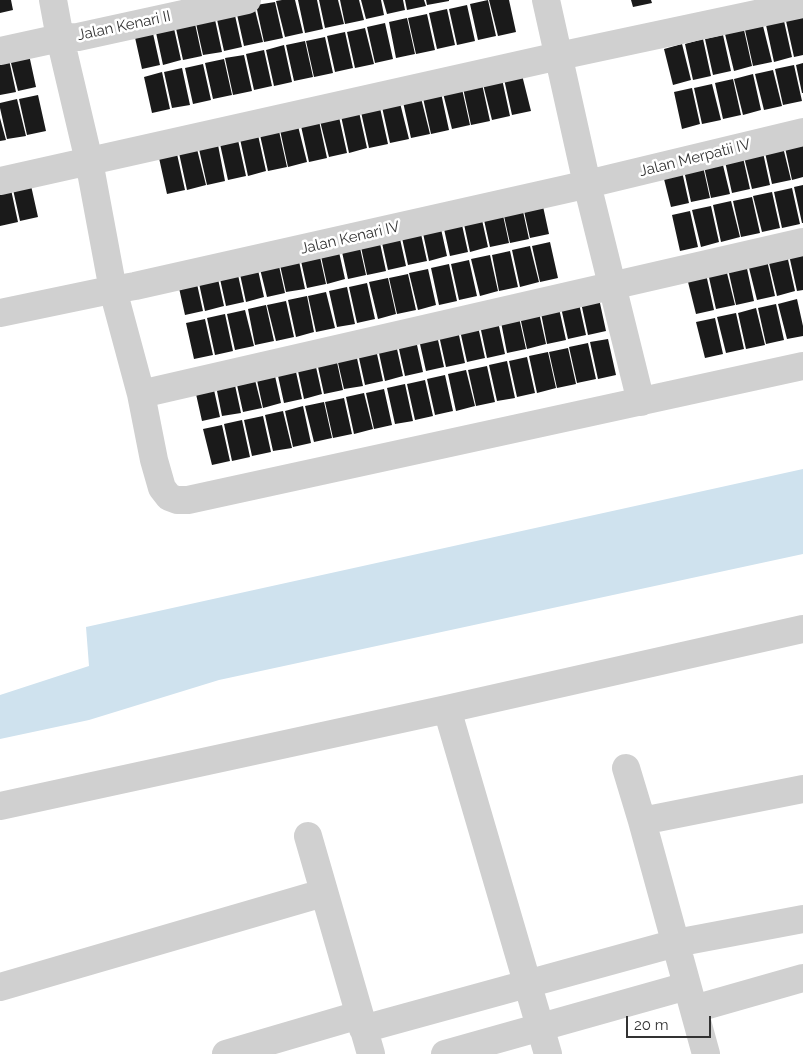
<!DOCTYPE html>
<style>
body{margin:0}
#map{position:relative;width:803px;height:1054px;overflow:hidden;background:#fff;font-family:Raleway,sans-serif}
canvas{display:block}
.scale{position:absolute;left:626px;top:1016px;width:85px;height:22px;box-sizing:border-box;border:2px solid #333;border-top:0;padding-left:6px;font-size:15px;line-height:18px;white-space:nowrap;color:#333;-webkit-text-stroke:4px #fff;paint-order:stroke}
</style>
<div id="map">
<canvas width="803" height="1054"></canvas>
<div class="scale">20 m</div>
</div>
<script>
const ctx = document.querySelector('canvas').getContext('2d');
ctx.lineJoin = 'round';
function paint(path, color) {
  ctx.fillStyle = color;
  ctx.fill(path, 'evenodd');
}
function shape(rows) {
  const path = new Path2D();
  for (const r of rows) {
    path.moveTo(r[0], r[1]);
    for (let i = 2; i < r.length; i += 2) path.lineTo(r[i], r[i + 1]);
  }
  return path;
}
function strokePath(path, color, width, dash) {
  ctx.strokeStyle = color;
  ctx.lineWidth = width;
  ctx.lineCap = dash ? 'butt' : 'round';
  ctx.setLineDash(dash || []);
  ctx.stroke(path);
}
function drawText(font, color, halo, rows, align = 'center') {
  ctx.font = font + ' Raleway,sans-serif';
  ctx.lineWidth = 5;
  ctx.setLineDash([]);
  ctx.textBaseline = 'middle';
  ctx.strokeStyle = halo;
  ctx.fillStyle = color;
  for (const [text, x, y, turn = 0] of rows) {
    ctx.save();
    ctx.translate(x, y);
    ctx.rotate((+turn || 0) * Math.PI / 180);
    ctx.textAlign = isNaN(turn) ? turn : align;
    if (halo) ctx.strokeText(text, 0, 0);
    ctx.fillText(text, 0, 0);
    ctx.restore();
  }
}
paint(shape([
 [803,469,803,554,219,680,89,720,0,739,0,695,89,666,86,627]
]), '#cfe2ee');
paint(shape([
 [0,0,11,0,13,10,0,13],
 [282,0,295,0,303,33,285,37,276,1],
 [298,0,317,0,323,29,305,33],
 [319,0,338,0,344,24,325,28],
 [340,0,359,0,364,20,345,24],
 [361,0,381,0,384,15,366,19],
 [383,0,403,0,405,10,387,14],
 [405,0,424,0,426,6,407,10],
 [426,0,449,0,449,1,427,5],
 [488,0,496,36,478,40,470,4],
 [489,0,509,0,516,32,498,36],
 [631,0,651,0,652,3,633,7],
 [275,2,283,38,264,42,256,5],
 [467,5,475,41,457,45,449,9],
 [254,6,263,42,244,46,236,10],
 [447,9,455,45,437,49,429,13],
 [234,11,242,47,224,51,216,15],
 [427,14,435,50,416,54,408,18],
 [214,15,222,52,203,55,195,19],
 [803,17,803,55,794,57,786,21],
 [407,18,415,54,396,58,389,22],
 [194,19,202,56,183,60,175,24],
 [784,21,792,57,774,62,766,25],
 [385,23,393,59,375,63,367,27],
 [173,24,181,60,163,65,155,28],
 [763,26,772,62,753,66,745,30],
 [365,28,374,64,355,68,347,32],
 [152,29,160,65,142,69,134,33],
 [744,30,752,66,734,71,725,34],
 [345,32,353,68,335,72,327,36],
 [723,35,731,71,713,75,705,39],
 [325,37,333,73,314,77,306,41],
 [703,39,711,76,693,80,685,44],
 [305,41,313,77,294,81,286,45],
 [682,44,691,80,673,85,664,49],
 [284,45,292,82,274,86,266,50],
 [28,50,36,87,18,91,9,55],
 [264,50,272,86,254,90,246,54],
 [8,55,16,92,0,95,0,57],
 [244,55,252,91,233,95,225,58],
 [224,59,232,95,213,99,205,63],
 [803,63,803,93,802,93,796,65],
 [203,64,211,100,193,104,185,68],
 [794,65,802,101,783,105,775,69],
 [182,68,190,105,172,108,164,72],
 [773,70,782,106,764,110,755,74],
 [162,72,170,109,152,113,144,77],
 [753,74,761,110,743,115,734,79],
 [522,75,531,111,512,115,504,79],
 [502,79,510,116,492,120,483,84],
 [733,79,741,115,723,119,715,83],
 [482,84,490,121,471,125,463,88],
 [712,84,721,120,702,124,694,88],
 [692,88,700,124,682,129,674,92],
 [462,89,470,125,452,129,443,93],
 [441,93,449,130,431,134,423,98],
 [38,95,46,131,27,135,19,99],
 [421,98,430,134,411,138,403,102],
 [17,99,26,136,7,139,0,108,0,103],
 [400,103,409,139,390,143,382,107],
 [380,108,388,144,369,148,361,112],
 [359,112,367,148,349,153,341,116],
 [339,117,347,153,329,157,320,121],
 [0,118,6,140,0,141],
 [319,121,327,158,309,162,301,126],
 [298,126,307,162,288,167,280,130],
 [279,131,287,167,268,171,260,135],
 [258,135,266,171,248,176,240,139],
 [238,140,246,176,228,180,220,144],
 [803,141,803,177,792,180,784,143],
 [782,143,791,180,772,184,764,148],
 [218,145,225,181,207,185,199,149],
 [762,148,770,185,752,189,743,153],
 [197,149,206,185,187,190,179,153],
 [742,153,750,189,732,193,724,157],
 [177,154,185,190,167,194,159,158],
 [721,157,730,194,711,198,703,162],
 [702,162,710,198,691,202,683,166],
 [681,167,689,203,671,207,662,171],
 [30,181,38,217,20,221,12,185],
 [10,185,18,222,0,226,0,188],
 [803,185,803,223,802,223,794,187],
 [792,188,800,224,782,228,774,192],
 [772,192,780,228,762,232,753,196],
 [541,197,549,234,530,238,522,202],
 [752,197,760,233,741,237,733,201],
 [731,201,740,237,721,242,713,205],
 [521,202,529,239,510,243,502,207],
 [501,206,509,243,490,247,482,211],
 [711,206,719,242,701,247,692,210],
 [480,211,488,247,470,252,462,215],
 [690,211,698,247,680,251,672,215],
 [460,216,468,252,450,256,442,220],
 [439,220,447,256,429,261,421,224],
 [419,225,427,261,408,265,400,229],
 [398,230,406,266,388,270,380,234],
 [378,234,386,271,367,275,359,238],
 [358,239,366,275,348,279,340,243],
 [550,242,558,278,540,282,532,246],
 [337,243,345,279,327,284,319,247],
 [530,246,539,282,520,287,512,250],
 [318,248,326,284,307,288,299,252],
 [510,251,518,287,499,291,492,255],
 [297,252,305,289,286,292,278,256],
 [803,252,803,290,797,291,789,255],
 [490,255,498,291,480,296,471,259],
 [787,255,795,291,777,296,768,259],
 [277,257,285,293,267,297,258,261],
 [469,260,477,296,459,300,451,264],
 [767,260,775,296,757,300,748,264],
 [256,261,264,297,246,302,238,265],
 [449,264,457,301,439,305,431,268],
 [746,264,754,301,736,305,728,269],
 [236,266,244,302,226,306,218,270],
 [428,269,436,305,418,310,409,273],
 [726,269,735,305,716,309,708,273],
 [216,270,224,306,205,311,197,274],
 [408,274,416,310,397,314,389,278],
 [706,274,714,310,696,314,687,278],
 [195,275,203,311,185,315,177,279],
 [388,278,396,314,378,319,369,282],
 [367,283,375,319,357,323,349,287],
 [347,287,355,324,337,327,329,291],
 [326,292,335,328,316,332,308,296],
 [598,294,606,331,588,335,580,298],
 [307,296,314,332,296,337,288,300],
 [578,299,586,335,568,339,560,303],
 [797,299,803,326,803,336,787,339,778,304],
 [286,301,294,337,276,341,267,305],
 [558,304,566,340,547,344,540,308],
 [776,304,784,340,766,344,758,308],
 [266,305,274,341,255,345,248,309],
 [538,308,546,344,527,349,519,312],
 [756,308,765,345,746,349,738,313],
 [245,310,254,346,235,350,227,314],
 [518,313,526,349,507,353,500,317],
 [736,313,744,349,726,353,717,317],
 [225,314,233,351,215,355,207,318],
 [497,317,505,354,487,358,479,321],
 [715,318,723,354,705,358,696,322],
 [205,319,213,355,194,359,186,323],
 [477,322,485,358,467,362,459,326],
 [457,326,465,363,446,367,438,331],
 [436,331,444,367,426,371,418,335],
 [415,336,423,372,405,376,397,340],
 [608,339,616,375,598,379,590,342],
 [395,340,403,376,385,381,377,344],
 [588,343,596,379,577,383,569,347],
 [375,345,383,381,365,385,357,349],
 [568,348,576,384,557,388,549,352],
 [355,349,363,386,344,389,336,354],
 [548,352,556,388,537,393,529,356],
 [335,353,343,390,324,394,316,358],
 [527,357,535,393,517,397,509,361],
 [314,358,322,394,304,399,296,362],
 [507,361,515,398,497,401,489,365],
 [294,363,302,399,284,403,276,367],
 [487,366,495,402,476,406,468,370],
 [273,367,281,403,263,408,255,371],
 [466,370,475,406,456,411,448,374],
 [253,372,262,408,243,412,235,376],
 [445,375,453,411,435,415,427,379],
 [233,376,241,413,222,416,215,381],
 [425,380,433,416,415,420,407,384],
 [212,381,220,417,202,421,194,385],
 [405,384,413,421,395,424,387,388],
 [384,389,392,425,374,429,366,393],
 [364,393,373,429,354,434,346,397],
 [344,398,352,434,333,438,325,402],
 [324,402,332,438,314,442,305,406],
 [303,406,311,443,293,447,285,411],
 [283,411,292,448,273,451,265,415],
 [263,416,271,452,252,456,244,420],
 [242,420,250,457,232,461,224,424],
 [222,425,230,461,212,465,203,429]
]), '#1a1a1a');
strokePath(shape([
 [53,0,60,38,89,161,113,290,141,394,154,460,162,488,169,497,177,500,188,500,803,366],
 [546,0,587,184,641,402],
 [0,51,60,38,78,37,247,0],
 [0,181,559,56,803,4],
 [0,313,101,292,135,286,571,188,803,132],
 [141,394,803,242],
 [447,709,548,1054],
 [626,768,642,821,706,1054],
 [0,806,447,709,803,629],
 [642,821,803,789],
 [308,836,371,1054],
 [0,987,323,893],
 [694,1009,803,978],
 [363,1029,676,943,803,919],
 [226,1054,359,1015],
 [445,1054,687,986]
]), '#d0d0d0', 28);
drawText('15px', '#333', '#fff', [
 ["Jalan Kenari II",124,26,-12],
 ["Jalan Merpatii IV",695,158,-14],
 ["Jalan Kenari IV",350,238,-13]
]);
</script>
